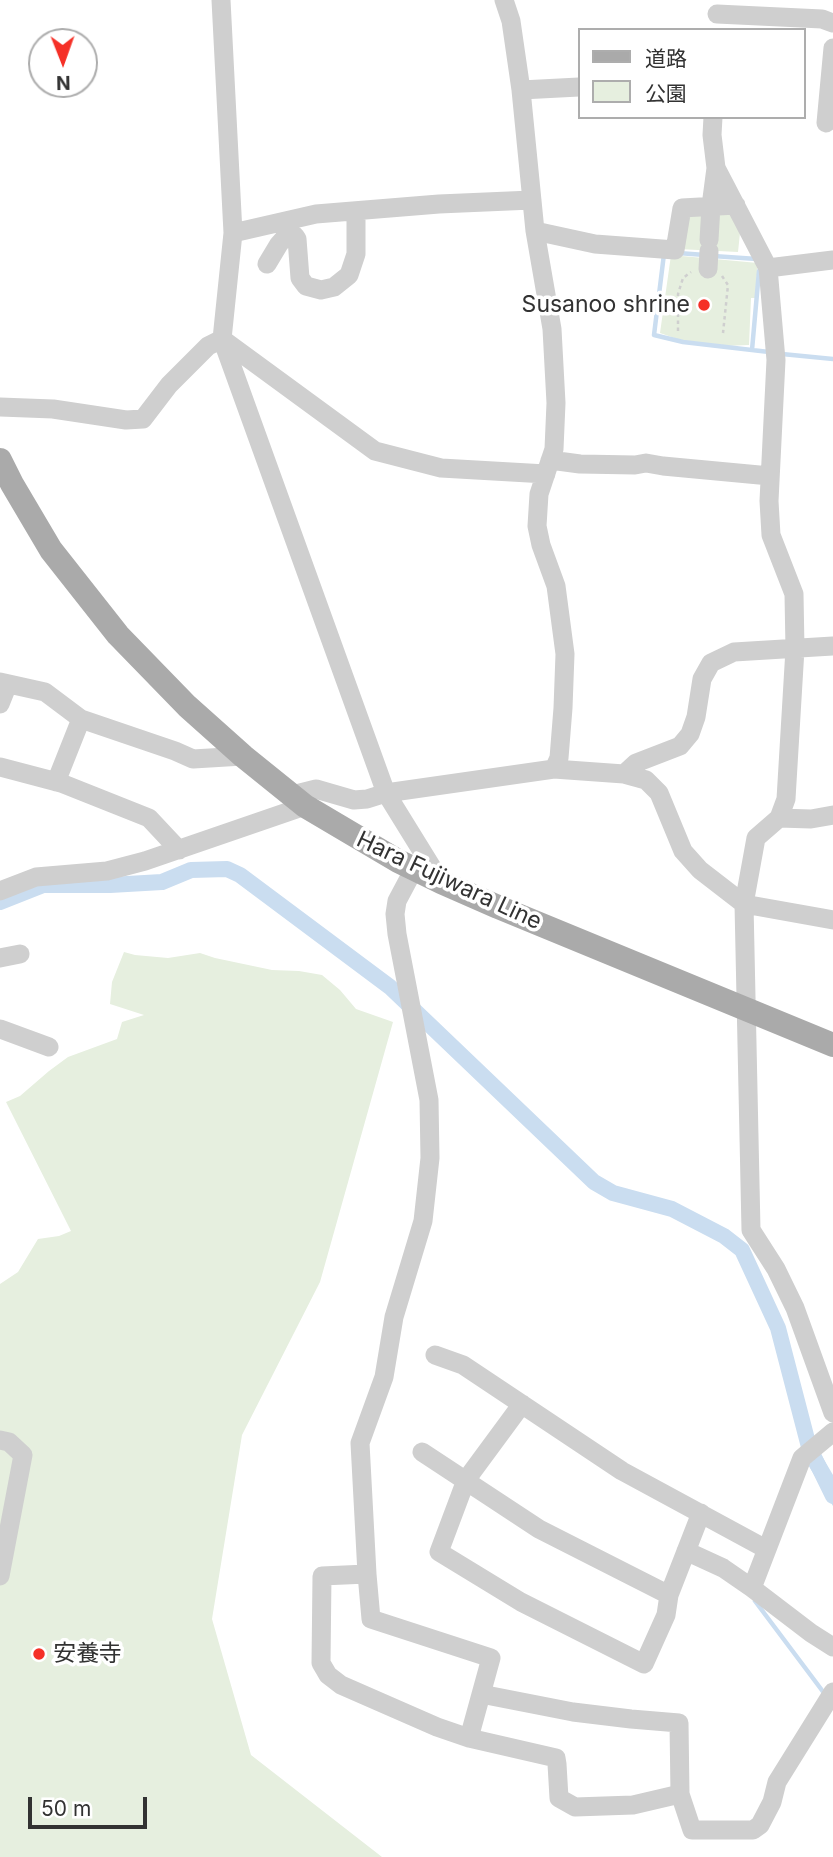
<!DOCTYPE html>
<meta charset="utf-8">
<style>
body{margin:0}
#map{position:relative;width:833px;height:1857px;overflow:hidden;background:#fff;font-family:Inter,"Noto Sans JP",sans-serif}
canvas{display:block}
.legend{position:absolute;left:578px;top:28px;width:228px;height:91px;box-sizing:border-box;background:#fff;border:2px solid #adadad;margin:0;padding:9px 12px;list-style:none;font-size:21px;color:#323232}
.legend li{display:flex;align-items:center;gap:14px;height:35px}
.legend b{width:35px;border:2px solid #adadad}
.north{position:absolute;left:28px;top:28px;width:70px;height:70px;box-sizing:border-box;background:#fff;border:2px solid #adadad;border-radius:50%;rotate:179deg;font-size:19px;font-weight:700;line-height:28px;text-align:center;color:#323232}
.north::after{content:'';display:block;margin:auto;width:24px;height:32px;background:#f53027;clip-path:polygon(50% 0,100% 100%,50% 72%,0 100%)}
.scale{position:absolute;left:28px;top:1797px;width:119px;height:32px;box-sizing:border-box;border:4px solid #323232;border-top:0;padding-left:9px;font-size:21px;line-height:24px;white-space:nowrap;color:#323232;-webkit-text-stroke:5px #fff;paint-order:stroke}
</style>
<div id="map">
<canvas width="833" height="1857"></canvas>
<ul class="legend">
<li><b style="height:9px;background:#aaa"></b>道路</li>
<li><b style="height:19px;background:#e6efdf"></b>公園</li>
</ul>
<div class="north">N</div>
<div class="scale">50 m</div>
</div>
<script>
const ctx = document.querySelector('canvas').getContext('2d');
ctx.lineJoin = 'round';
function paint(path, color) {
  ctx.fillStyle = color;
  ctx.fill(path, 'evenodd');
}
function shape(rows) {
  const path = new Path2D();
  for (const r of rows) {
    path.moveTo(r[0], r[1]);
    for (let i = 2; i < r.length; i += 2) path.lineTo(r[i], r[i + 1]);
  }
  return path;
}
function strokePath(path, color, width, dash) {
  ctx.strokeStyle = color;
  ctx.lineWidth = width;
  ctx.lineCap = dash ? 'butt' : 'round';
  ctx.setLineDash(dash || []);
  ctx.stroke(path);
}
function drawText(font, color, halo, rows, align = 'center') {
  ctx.font = font + ' Inter,"Noto Sans JP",sans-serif';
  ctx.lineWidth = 7;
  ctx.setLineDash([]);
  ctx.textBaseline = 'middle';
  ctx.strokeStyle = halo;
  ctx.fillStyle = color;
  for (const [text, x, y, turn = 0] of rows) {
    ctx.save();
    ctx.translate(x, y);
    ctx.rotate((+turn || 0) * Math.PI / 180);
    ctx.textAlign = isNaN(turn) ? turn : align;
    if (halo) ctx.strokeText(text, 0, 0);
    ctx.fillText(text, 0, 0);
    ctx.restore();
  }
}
paint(shape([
 [729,209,740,233,738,252,678,249,683,211],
 [671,255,758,263,755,298,751,298,749,345,724,346,683,341,660,333],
 [124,952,135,955,168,958,200,953,215,958,272,970,299,971,322,975,340,990,356,1009,393,1022,320,1282,242,1435,212,1619,251,1755,382,1857,0,1857,0,1284,18,1272,38,1239,59,1236,71,1231,6,1102,20,1096,49,1071,68,1057,117,1039,122,1022,144,1015,110,1004,112,982]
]), '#e6efdf');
paint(shape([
 [819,1451,833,1475,833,1506,807,1463]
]), '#caddf0');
strokePath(shape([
 [678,253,705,255],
 [664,254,654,335,683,342,769,352],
 [713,256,757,259],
 [752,350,759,271],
 [782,354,833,359],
 [755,1601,824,1693]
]), '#caddf0', 4.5);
strokePath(shape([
 [0,902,43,885,110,885,162,882,191,870,227,869,240,875,390,987,594,1182,613,1193,672,1209,724,1236,742,1250,778,1328,809,1447,833,1496]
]), '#caddf0', 16);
strokePath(shape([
 [722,276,728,285,723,333],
 [678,331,678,294,683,278,691,272]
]), '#cfcfcf', 2.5, [3.5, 3.5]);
strokePath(shape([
 [221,0,233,233,222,339,386,793,441,882],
 [504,0,511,21,521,90,535,231,552,329,556,403,554,449,539,494,537,526,541,545,556,586,565,654,563,708,559,758,554,769],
 [717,14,822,19,833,23],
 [521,90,579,87],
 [713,117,712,135,716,168,768,268,776,360,769,501,771,535,794,594,795,649,786,799,779,818,756,838,744,904,751,1230,776,1269,795,1308,833,1413],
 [826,123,833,48],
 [535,231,595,244,675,250,682,208,736,205],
 [233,233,316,214,439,204,532,200],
 [709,240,711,206,716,168],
 [267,264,279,244,288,234,295,236,297,239,300,278,306,286,321,290,334,287,349,275,356,254,356,211],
 [768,268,833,260],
 [708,269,709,251],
 [0,407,53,409,126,420,143,419,169,385,208,346,222,339,375,451,441,468,546,474],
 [550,460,580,464,635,465,646,463,663,466,770,476],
 [0,682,45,692,81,719,175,751,193,759,243,756],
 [0,704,8,684],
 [0,767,61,783,149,818,179,850],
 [624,774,636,763,680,746,690,734,696,717,702,679,711,663,734,652,833,646],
 [56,782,81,719],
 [292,795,316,789,354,800,367,799,386,793,554,769,624,774,646,780,659,793,683,851,700,870,744,904,833,920],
 [779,818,811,819,833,815],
 [414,869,397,901,395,914,397,934,429,1100,430,1158,423,1221,394,1317,384,1377,360,1443,367,1574,322,1576,321,1663,328,1675,341,1685,437,1727,469,1738,556,1758,557,1764,559,1798,575,1807,633,1805,680,1794,692,1830,753,1830,760,1825,772,1802,777,1782,833,1692],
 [0,891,36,877,107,871,145,861,305,806],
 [0,958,20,954],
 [0,1029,49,1047],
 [435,1355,463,1365,622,1471,766,1549],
 [522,1404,466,1480,439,1552,521,1602,644,1664,666,1615,669,1595,701,1513],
 [833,1432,802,1458,752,1588,811,1633,833,1647],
 [0,1440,9,1442,23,1455,0,1576],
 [422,1452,539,1529,669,1595],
 [686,1551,723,1568,752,1588],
 [367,1574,371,1619,491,1658,469,1738],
 [481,1694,573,1712,631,1719,679,1723,680,1794]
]), '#cfcfcf', 19);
strokePath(shape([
 [0,460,12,484,51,550,118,635,187,706,243,756,305,806,398,861,441,882,498,907,833,1045]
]), '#aaa', 24);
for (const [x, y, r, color] of [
 [704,305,7,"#f53027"],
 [39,1654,7,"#f53027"]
]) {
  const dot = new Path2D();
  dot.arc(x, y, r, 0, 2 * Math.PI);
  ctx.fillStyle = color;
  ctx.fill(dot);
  strokePath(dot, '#fff', 2.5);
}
drawText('23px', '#323232', '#fff', [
 ["Susanoo shrine",690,305],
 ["安養寺",53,1654,"left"]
], 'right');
drawText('23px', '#323232', '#fff', [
 ["Hara Fujiwara Line",449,881,25]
]);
</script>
